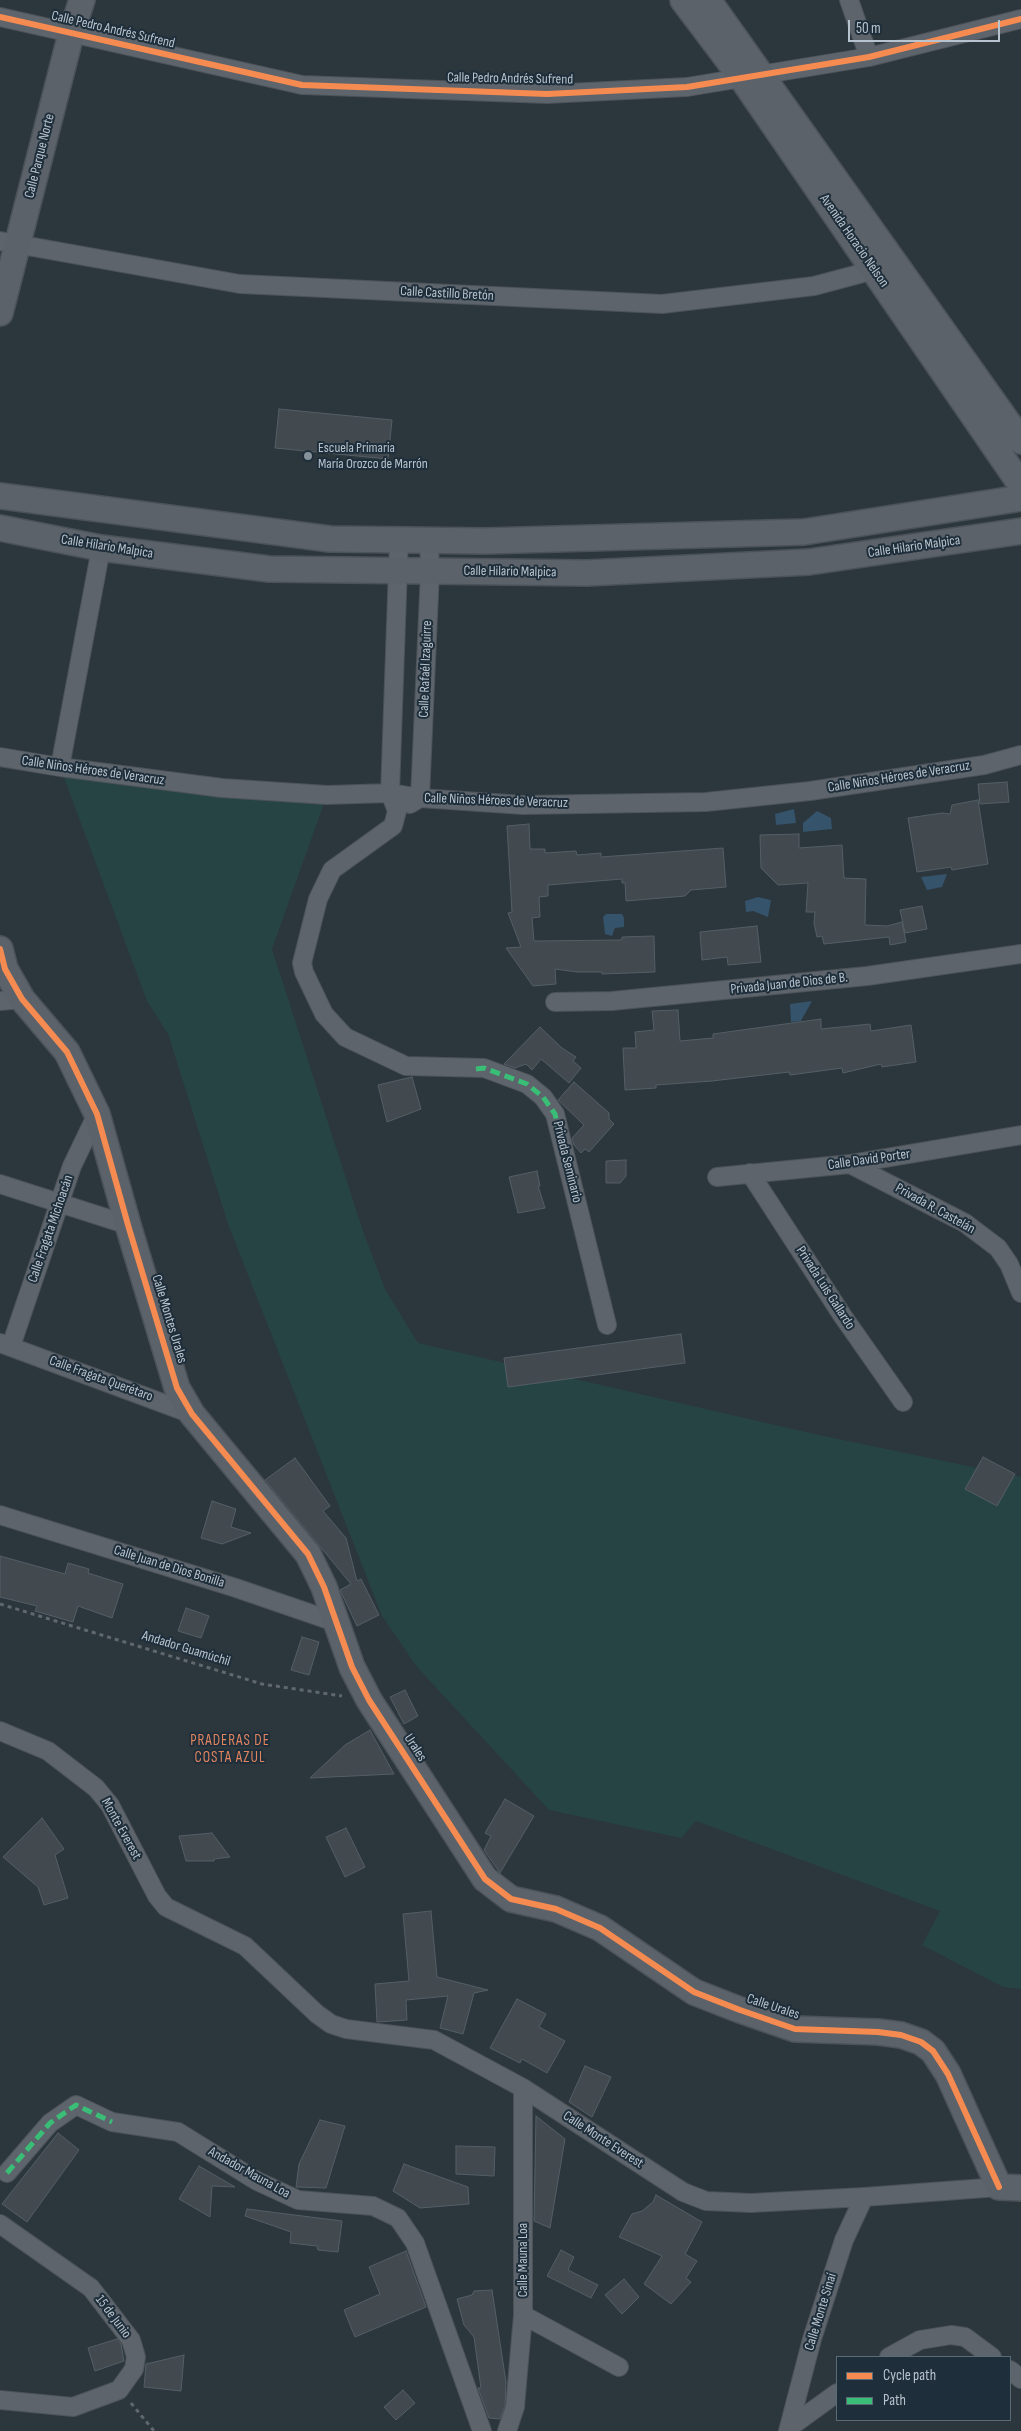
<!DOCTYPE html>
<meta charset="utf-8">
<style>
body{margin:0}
#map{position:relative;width:1021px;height:2431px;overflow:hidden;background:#2c363d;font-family:"Sofia Sans Condensed",sans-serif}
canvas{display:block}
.legend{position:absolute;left:836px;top:2356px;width:175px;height:65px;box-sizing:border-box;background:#1e2e3a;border:1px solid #5b6a75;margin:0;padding:6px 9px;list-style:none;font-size:15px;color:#b7c3ce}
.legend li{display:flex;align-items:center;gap:10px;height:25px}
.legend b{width:25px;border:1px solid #5b6a75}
.scale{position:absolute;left:848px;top:20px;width:152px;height:22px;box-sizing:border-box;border:2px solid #b7c3ce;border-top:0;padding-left:6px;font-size:15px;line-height:18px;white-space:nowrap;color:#b7c3ce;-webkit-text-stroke:4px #1e2e3a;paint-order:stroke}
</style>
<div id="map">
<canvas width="1021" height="2431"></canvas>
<ul class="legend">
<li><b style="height:6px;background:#f68b52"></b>Cycle path</li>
<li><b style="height:6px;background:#3abd76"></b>Path</li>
</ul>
<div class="scale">50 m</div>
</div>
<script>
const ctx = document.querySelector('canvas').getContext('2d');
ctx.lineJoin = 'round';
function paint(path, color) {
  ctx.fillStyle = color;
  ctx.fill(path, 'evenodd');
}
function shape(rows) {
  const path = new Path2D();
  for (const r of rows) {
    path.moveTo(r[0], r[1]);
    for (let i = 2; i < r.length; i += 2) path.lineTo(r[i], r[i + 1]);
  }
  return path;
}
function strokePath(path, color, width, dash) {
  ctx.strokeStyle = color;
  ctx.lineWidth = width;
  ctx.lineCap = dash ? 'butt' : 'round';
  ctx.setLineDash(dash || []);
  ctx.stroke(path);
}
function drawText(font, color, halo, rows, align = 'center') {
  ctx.font = font + ' "Sofia Sans Condensed",sans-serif';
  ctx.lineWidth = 4;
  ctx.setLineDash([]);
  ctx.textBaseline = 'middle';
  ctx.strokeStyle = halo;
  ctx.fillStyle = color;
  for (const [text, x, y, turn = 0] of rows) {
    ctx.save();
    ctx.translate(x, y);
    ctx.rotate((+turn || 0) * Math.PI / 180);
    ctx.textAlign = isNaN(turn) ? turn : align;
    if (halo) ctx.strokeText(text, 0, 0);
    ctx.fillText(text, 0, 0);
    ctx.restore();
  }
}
paint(shape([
 [60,767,327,795,272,949,363,1231,385,1289,418,1343,819,1435,1021,1477,1021,1989,1003,1987,922,1945,940,1911,696,1821,681,1838,549,1810,417,1667,382,1616,228,1224,168,1034,147,1001]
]), '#274444');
paint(shape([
 [794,809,796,823,776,825,775,814],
 [817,811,831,818,832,829,803,832,803,823],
 [947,874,942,887,927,890,921,877],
 [758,897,771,900,768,917,753,911,746,912,745,901],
 [606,914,622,914,624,918,624,927,615,928,612,936,605,934,603,917],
 [812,1001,801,1021,791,1022,790,1004]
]), '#35536a');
const building = shape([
 [279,409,392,420,388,459,275,448,279,409],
 [1007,782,1009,802,980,804,978,784,1007,782],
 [978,800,988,864,952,870,951,867,917,872,908,818,942,813,950,814,952,805,978,800],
 [529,824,530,849,545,849,545,853,576,851,577,855,601,853,601,857,723,848,726,887,691,890,685,896,626,901,625,883,622,883,622,879,548,885,548,896,539,897,540,917,532,918,534,941,622,940,622,937,654,936,655,972,602,974,602,972,577,972,555,969,556,984,533,986,506,948,521,947,508,913,512,912,507,826,529,824],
 [799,834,799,848,842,845,844,878,866,879,865,925,887,926,902,922,906,942,890,945,889,937,824,944,822,936,817,937,814,923,815,912,806,912,808,883,778,885,761,868,760,835,799,834],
 [922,906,927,929,905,933,900,910,922,906],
 [757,926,761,962,728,965,727,957,702,960,700,932,757,926],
 [678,1010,680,1041,713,1038,713,1034,821,1019,821,1029,870,1024,871,1031,911,1025,916,1062,882,1067,881,1064,843,1073,842,1068,790,1075,789,1072,712,1081,656,1085,656,1088,625,1090,623,1048,636,1048,635,1032,654,1030,652,1011,678,1010],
 [540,1027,562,1048,576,1057,573,1061,581,1068,569,1083,541,1059,532,1070,526,1064,515,1068,504,1064,540,1027],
 [412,1077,421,1109,387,1122,378,1085,412,1077],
 [574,1082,609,1113,609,1119,614,1124,589,1152,585,1149,581,1153,574,1145,572,1138,584,1125,558,1100,574,1082],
 [626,1160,626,1176,620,1183,606,1183,606,1161,626,1160],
 [537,1171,540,1186,538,1186,545,1208,518,1213,509,1177,537,1171],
 [681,1334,685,1363,508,1387,504,1358,681,1334],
 [983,1457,1015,1474,997,1506,965,1489,983,1457],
 [295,1458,330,1506,323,1511,346,1538,357,1581,361,1579,379,1615,357,1626,340,1590,351,1584,265,1480,295,1458],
 [212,1501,236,1509,231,1527,251,1533,222,1544,201,1538,212,1501],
 [0,1556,65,1574,68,1563,89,1569,88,1573,123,1584,112,1618,78,1606,73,1622,35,1611,37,1606,0,1597,0,1556],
 [186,1608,209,1616,201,1638,178,1631,186,1608],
 [302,1637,319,1642,309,1675,291,1670,302,1637],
 [405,1690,418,1716,404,1724,390,1697,405,1690],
 [370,1730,394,1774,310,1778,345,1745,370,1730],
 [505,1799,534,1816,500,1873,484,1850,491,1836,485,1833,505,1799],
 [42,1818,64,1849,55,1855,68,1898,44,1905,38,1887,3,1857,42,1818],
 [346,1828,365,1867,345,1877,326,1837,346,1828],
 [212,1833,230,1857,214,1859,214,1861,186,1861,179,1836,212,1833],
 [431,1911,437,1977,488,1990,474,1993,463,2034,440,2028,448,1996,406,2000,407,2020,377,2022,375,1984,409,1981,403,1914,431,1911],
 [517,1999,546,2014,539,2027,565,2041,547,2073,522,2059,520,2063,490,2048,517,1999],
 [585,2066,611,2077,592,2117,569,2102,585,2066],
 [536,2116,565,2139,550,2228,534,2221,536,2116],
 [320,2120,345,2126,326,2188,296,2187,299,2164,320,2120],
 [58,2133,79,2150,27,2222,2,2204,58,2133],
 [456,2146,495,2147,494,2176,456,2174,456,2146],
 [404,2164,468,2187,469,2204,420,2208,393,2191,404,2164],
 [199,2166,235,2187,212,2186,210,2217,179,2199,199,2166],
 [656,2195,702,2222,685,2254,697,2261,686,2278,691,2282,671,2304,644,2284,662,2256,619,2237,632,2214,642,2211,653,2202,656,2195],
 [247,2209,342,2221,338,2252,318,2250,317,2246,290,2243,291,2232,245,2216,247,2209],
 [561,2250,574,2257,568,2270,598,2285,591,2298,547,2276,561,2250],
 [406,2251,426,2307,355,2337,344,2310,380,2294,369,2267,406,2251],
 [624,2279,639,2297,622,2314,605,2295,624,2279],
 [492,2290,506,2382,505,2405,500,2419,489,2418,478,2388,481,2388,474,2337,464,2325,457,2299,472,2295,474,2291,492,2290],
 [117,2339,121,2344,124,2361,95,2371,88,2348,117,2339],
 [184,2355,181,2391,144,2387,146,2364,184,2355],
 [403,2390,415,2403,396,2420,384,2407,403,2390]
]);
paint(building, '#424a50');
strokePath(building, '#545e65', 1);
const street = shape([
 [849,0,869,57],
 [0,17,302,85,547,94,687,87,869,57,1021,19],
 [0,241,240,284,662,304,814,286,874,270,883,265],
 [399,539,390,793,397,811,393,826,332,870,318,899,302,963,304,972,324,1014,345,1037,406,1066,484,1068,527,1084,543,1097,555,1114,607,1325],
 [0,757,60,767,222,788,327,795,390,793,420,798,523,805,706,802,810,791,984,765,1021,755],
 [60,767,101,548],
 [410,804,420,798,430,571,429,540],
 [0,1001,22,999],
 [555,1002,612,1001,867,976,1021,954],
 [850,1164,965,1223,998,1248,1009,1264,1021,1293],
 [750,1173,842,1315,903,1402],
 [717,1177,850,1164,1021,1135],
 [0,1184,128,1225],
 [0,1343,192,1414],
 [11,1346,72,1166,97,1114],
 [0,1515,236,1588,338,1623],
 [0,1731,48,1751,96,1788,110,1805,157,1896,166,1907,245,1946,317,2014,331,2024,346,2029,434,2040,523,2088,683,2192,706,2201,751,2203,864,2197,999,2187],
 [7,2173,50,2123,76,2105,112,2122,178,2132,257,2181,298,2200,373,2206,398,2218,415,2243,482,2431],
 [0,2224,91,2288,131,2340,136,2357,134,2369,119,2390,73,2407,0,2400],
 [523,2315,619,2367],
 [889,2357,920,2340,951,2335,965,2337,992,2357],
 [1010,2370,1021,2379],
 [790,2427,837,2393],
 [507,2431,515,2407,523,2315,523,2088],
 [788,2431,812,2339,844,2240,864,2197]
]);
const secondary = shape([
 [683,0,741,77,1021,485],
 [708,0,1021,441],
 [0,313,71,34,82,0],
 [0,496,330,539,485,541,804,532,1021,498],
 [0,528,101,548,269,569,587,573,809,562,1021,531],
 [0,949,5,969,22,999,67,1052,97,1114,128,1225,177,1388,192,1414,308,1554,324,1587,352,1667,369,1700,485,1879,511,1899,556,1909,600,1928,694,1992,740,2010,795,2029,878,2032,901,2035,921,2042,933,2051,948,2074,999,2187,1021,2188]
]);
strokePath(street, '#4b5258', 20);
strokePath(secondary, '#4b5258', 28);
strokePath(shape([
 [0,1604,262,1684,342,1696],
 [131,2403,154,2431]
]), '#60686e', 3, [4, 4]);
strokePath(street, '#5d646b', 18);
strokePath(secondary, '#5c6269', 25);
strokePath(shape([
 [476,1069,484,1068,527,1084,543,1097,555,1114,570,1178],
 [7,2173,50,2123,76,2105,112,2122]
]), '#3abd76', 5, [10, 5]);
strokePath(shape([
 [0,17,302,85,547,94,687,87,869,57,1021,19],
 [0,949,5,969,22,999,67,1052,97,1114,128,1225,177,1388,192,1414,308,1554,324,1587,352,1667,369,1700,485,1879,511,1899,556,1909,600,1928,694,1992,740,2010,795,2029,878,2032,901,2035,921,2042,933,2051,948,2074,999,2187]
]), '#f68b52', 6);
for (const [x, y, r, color] of [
 [308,456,5,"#86929b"]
]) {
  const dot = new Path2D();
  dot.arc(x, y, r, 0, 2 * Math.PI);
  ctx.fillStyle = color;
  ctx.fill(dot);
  strokePath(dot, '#1e2e3a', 2);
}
drawText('14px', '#b7c3ce', '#1e2e3a', [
 ["Calle Pedro Andrés Sufrend",113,30,13],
 ["Calle Pedro Andrés Sufrend",510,79,1],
 ["Calle Parque Norte",40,156,-76],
 ["Avenida Horacio Nelson",854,241,55],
 ["Calle Castillo Bretón",447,294,3],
 ["Calle Hilario Malpica",107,547,9],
 ["Calle Hilario Malpica",914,547,-8],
 ["Calle Hilario Malpica",510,572,1],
 ["Calle Rafaél Izaguirre",426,669,-88],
 ["Calle Niños Héroes de Veracruz",93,771,8],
 ["Calle Niños Héroes de Veracruz",899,777,-9],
 ["Calle Niños Héroes de Veracruz",496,801,2],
 ["Privada Juan de Dios de B.",789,984,-6],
 ["Calle David Porter",869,1160,-8],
 ["Privada Seminario",567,1162,76],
 ["Privada R. Castelán",935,1209,29],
 ["Calle Fragata Michoacán",51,1229,-71],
 ["Privada Luis Gallardo",825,1288,57],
 ["Calle Montes Urales",169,1319,73],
 ["Calle Fragata Querétaro",101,1379,20],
 ["Calle Juan de Dios Bonilla",169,1567,17],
 ["Andador Guamúchil",186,1649,17],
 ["Urales",415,1748,57],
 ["Monte Everest",121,1829,61],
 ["Calle Urales",773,2007,18],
 ["Calle Monte Everest",603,2140,33],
 ["Andador Mauna Loa",249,2173,29],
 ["Calle Mauna Loa",523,2260,-90],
 ["Calle Monte Sinaí",821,2312,-73],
 ["15 de Junio",113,2317,53]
]);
drawText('14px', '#b7c3ce', '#1e2e3a', [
 ["Escuela Primaria",318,448],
 ["María Orozco de Marrón",318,464]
], 'left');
ctx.letterSpacing = '1px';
drawText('15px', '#e0845f', '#1e2e3a', [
 ["PRADERAS DE",230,1741],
 ["COSTA AZUL",230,1758]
]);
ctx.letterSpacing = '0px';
</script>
